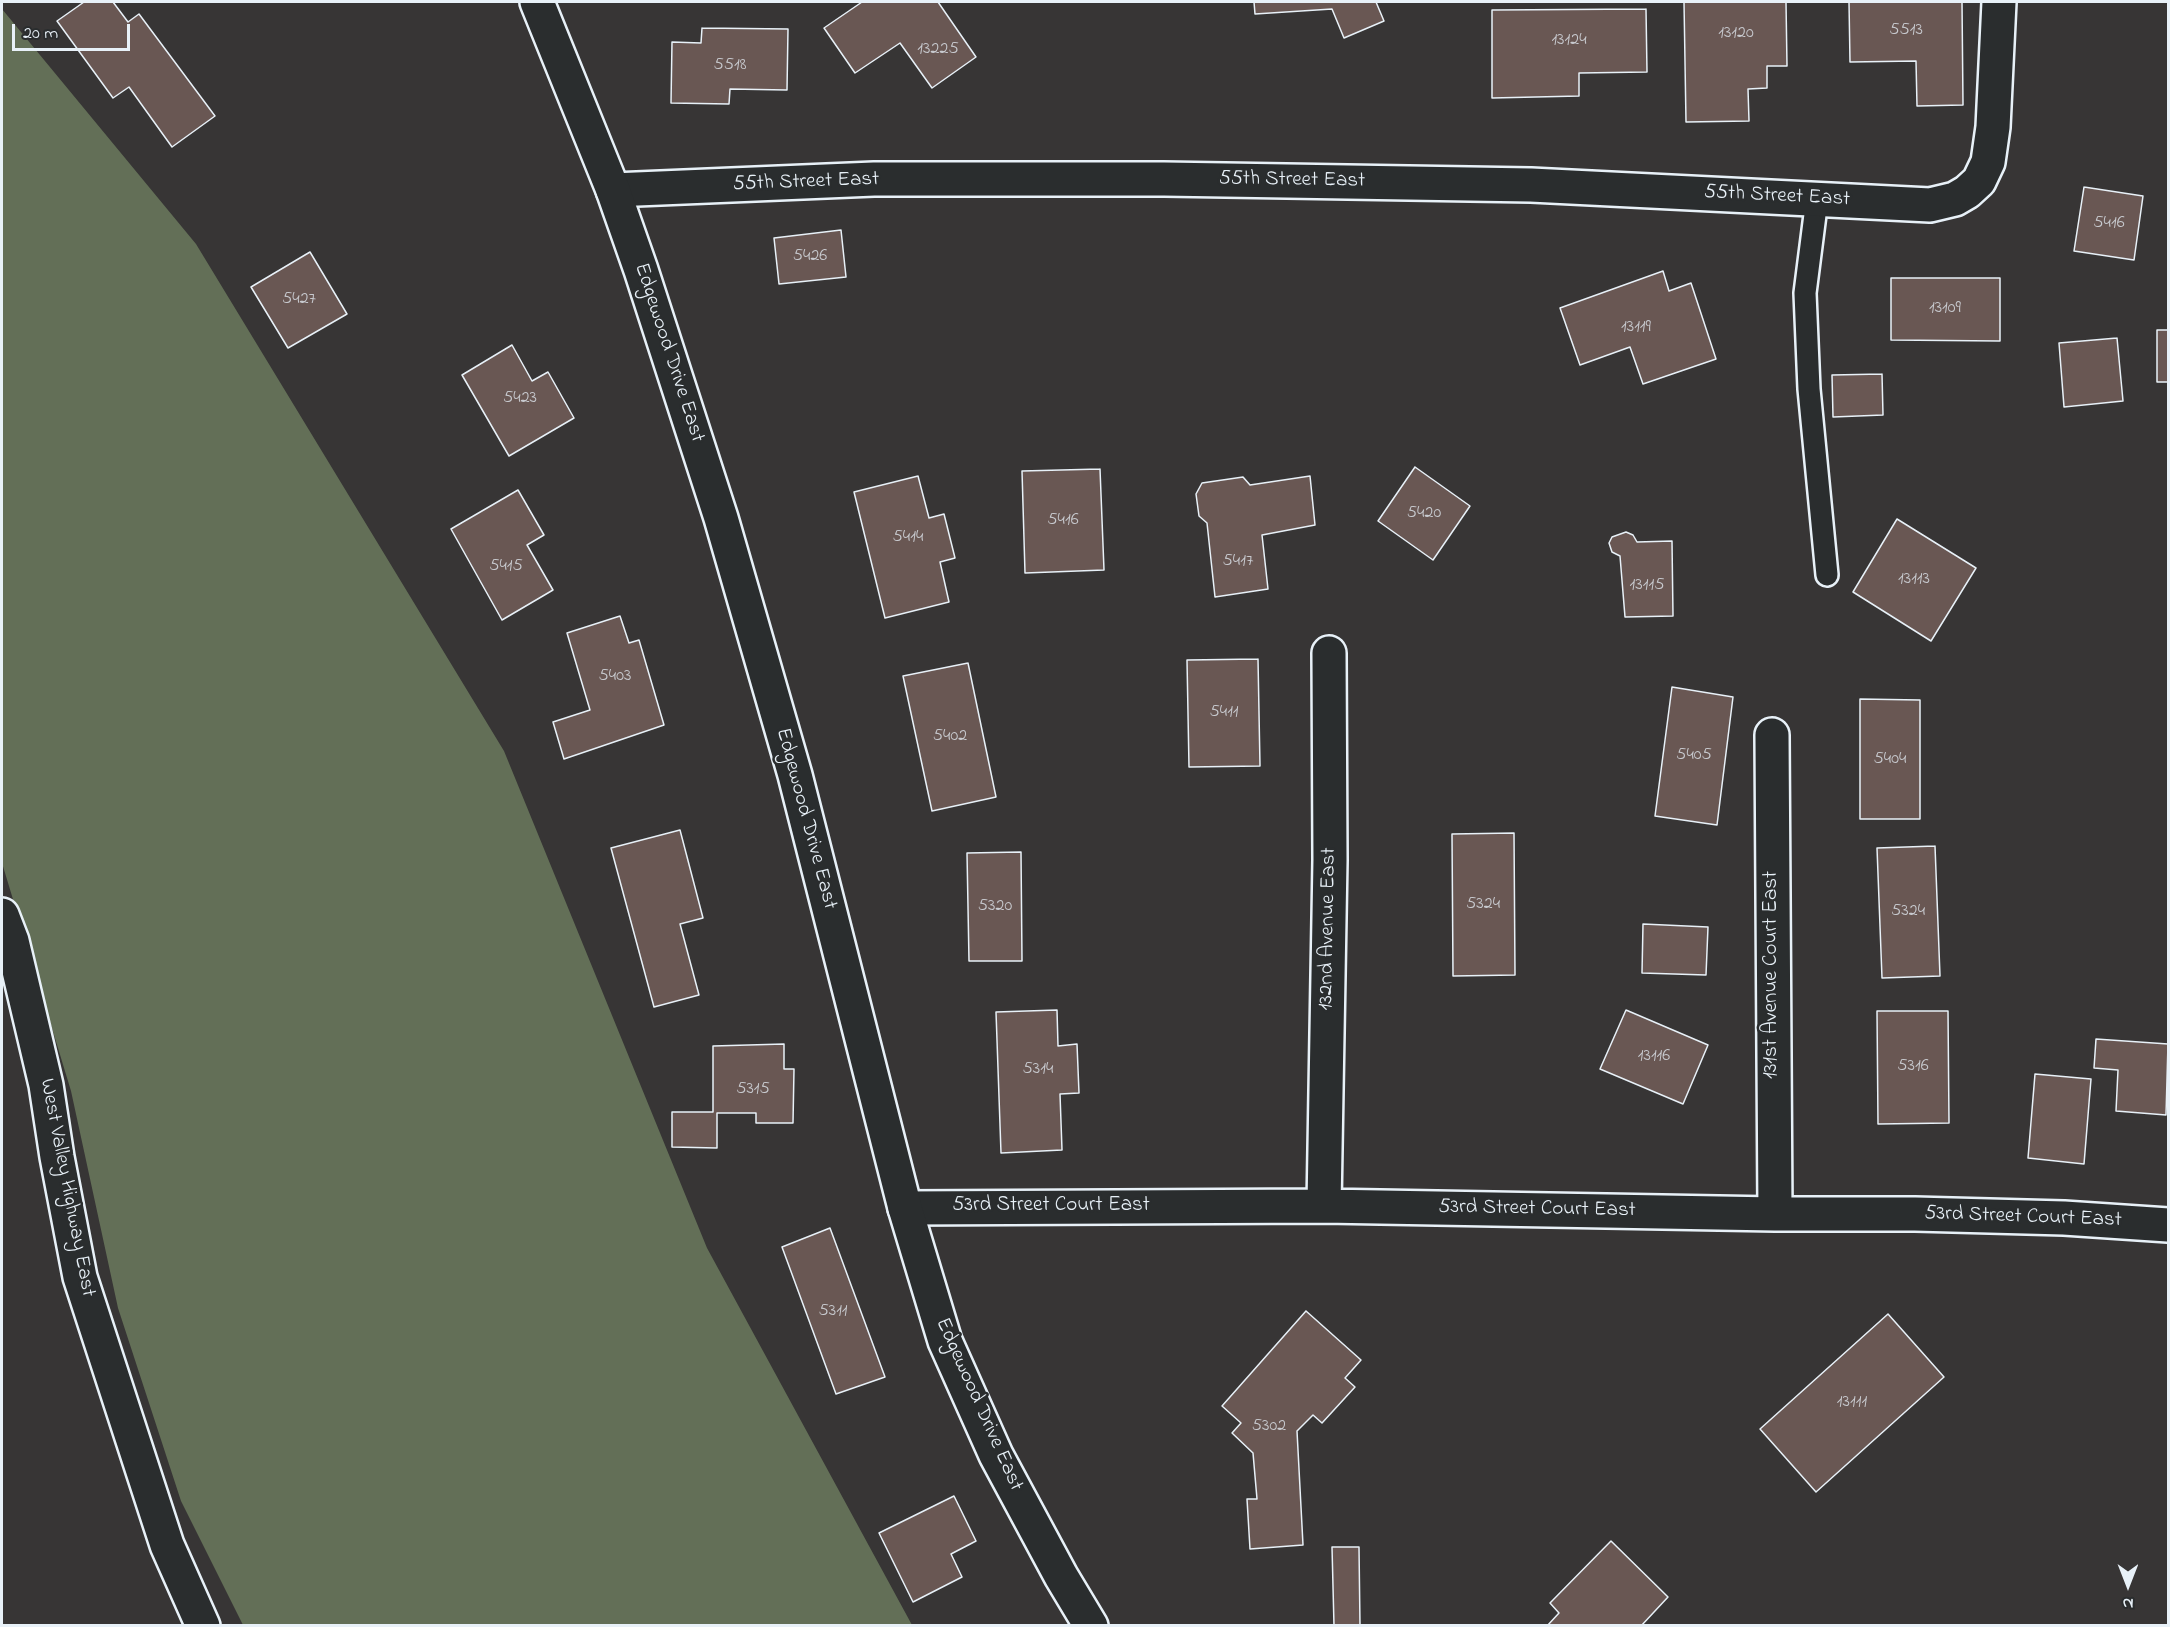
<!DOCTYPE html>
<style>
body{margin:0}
#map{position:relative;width:2170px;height:1627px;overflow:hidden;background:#373535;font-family:"Indie Flower",sans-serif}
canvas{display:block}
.frame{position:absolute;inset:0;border:3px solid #e8f1f8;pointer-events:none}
.north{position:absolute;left:2098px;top:1555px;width:60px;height:60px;-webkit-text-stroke:4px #2a2d2e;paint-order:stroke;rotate:180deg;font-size:16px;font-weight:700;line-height:24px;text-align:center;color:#e8f1f8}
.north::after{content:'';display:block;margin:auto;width:21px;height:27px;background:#e8f1f8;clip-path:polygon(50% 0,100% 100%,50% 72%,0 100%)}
.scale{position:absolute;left:12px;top:24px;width:118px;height:27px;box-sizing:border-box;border:3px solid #e8f1f8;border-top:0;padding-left:8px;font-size:18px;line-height:21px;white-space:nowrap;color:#e8f1f8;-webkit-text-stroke:4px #2a2d2e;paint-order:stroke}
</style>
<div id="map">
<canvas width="2170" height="1627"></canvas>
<div class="frame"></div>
<div class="north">N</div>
<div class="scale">20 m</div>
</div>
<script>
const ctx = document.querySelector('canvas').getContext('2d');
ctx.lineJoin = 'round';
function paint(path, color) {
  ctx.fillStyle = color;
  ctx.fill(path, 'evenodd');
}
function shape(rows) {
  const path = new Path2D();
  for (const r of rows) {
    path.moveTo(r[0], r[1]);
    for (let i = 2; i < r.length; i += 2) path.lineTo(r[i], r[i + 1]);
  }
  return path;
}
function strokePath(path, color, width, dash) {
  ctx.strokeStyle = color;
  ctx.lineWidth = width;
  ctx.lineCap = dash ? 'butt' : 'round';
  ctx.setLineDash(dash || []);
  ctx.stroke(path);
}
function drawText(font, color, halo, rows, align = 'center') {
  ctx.font = font + ' "Indie Flower",sans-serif';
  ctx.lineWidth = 5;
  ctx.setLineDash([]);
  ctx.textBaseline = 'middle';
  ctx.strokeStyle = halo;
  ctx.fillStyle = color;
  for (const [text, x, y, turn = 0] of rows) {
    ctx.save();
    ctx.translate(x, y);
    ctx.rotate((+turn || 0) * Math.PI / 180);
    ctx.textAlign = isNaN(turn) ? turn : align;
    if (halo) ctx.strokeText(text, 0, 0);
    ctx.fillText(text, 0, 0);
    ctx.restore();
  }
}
paint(shape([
 [2,9,196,244,504,751,707,1248,912,1625,243,1625,181,1501,118,1308,71,1091,2,863]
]), '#636f57');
const building = shape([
 [84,2,113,2,128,22,139,14,215,116,172,147,129,87,113,98,57,21,84,2],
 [862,2,938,2,976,57,932,88,900,43,855,73,824,28,862,2],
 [1254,2,1376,2,1384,21,1344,38,1332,9,1255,14,1254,2],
 [1684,2,1786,2,1787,66,1767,66,1767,88,1748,89,1749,121,1686,122,1684,2],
 [1849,2,1962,2,1963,105,1917,106,1916,61,1850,62,1849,2],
 [1646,9,1647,72,1579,73,1579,96,1492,98,1492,10,1646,9],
 [702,28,788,29,787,90,730,89,729,104,671,103,672,42,701,43,702,28],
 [2084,187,2143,196,2134,260,2074,251,2084,187],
 [841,230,846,277,779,284,774,238,841,230],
 [310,252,347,314,288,348,251,287,310,252],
 [1663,271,1669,291,1691,283,1716,359,1643,384,1630,347,1580,365,1560,308,1663,271],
 [1891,278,2000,278,2000,341,1891,340,1891,278],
 [2157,330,2168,330,2168,382,2157,382,2157,330],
 [2117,338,2123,401,2064,407,2059,343,2117,338],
 [512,345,532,381,548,372,574,418,509,456,462,375,512,345],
 [1882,374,1883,415,1833,417,1832,375,1882,374],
 [1415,467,1470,506,1433,560,1378,521,1415,467],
 [1100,469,1104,570,1025,573,1022,471,1100,469],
 [918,476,929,518,944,514,955,558,940,562,949,602,885,618,854,492,918,476],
 [1310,476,1315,525,1262,535,1268,589,1215,597,1207,523,1199,516,1196,494,1202,483,1243,477,1250,485,1310,476],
 [518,490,544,535,527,545,553,590,502,620,451,529,518,490],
 [1897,519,1976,568,1931,641,1853,592,1897,519],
 [1626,532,1633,535,1637,542,1672,541,1673,616,1625,617,1620,556,1612,552,1609,543,1612,537,1626,532],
 [620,616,629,643,639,640,664,725,564,759,553,722,590,710,567,633,620,616],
 [1258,659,1260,766,1189,767,1187,660,1258,659],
 [968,663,996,797,932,811,903,676,968,663],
 [1672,687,1733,697,1717,825,1655,816,1672,687],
 [1860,699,1920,700,1920,819,1860,819,1860,699],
 [680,830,703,918,680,924,699,995,654,1007,611,848,680,830],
 [1514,833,1515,975,1453,976,1452,834,1514,833],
 [1935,846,1940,976,1882,978,1877,848,1935,846],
 [1021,852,1022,961,969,961,967,853,1021,852],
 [1643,924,1708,927,1706,975,1642,973,1643,924],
 [1057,1010,1058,1046,1077,1044,1079,1093,1060,1094,1062,1150,1001,1153,996,1012,1057,1010],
 [1626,1010,1708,1045,1683,1104,1600,1069,1626,1010],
 [1877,1011,1948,1011,1949,1123,1878,1124,1877,1011],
 [2096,1039,2168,1044,2166,1115,2116,1111,2118,1070,2094,1068,2096,1039],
 [784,1044,784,1069,794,1069,793,1123,756,1123,756,1113,717,1113,717,1148,672,1147,672,1112,713,1112,713,1046,784,1044],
 [2035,1074,2091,1079,2084,1164,2028,1158,2035,1074],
 [830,1228,885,1377,836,1394,782,1247,830,1228],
 [1306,1311,1361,1360,1345,1378,1355,1387,1322,1423,1313,1415,1297,1431,1303,1545,1250,1549,1247,1499,1257,1499,1253,1453,1232,1433,1241,1423,1222,1406,1306,1311],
 [1888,1314,1944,1377,1816,1492,1760,1429,1888,1314],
 [954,1496,976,1541,951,1554,962,1577,913,1602,879,1533,954,1496],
 [1611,1541,1668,1597,1641,1626,1547,1626,1559,1613,1550,1603,1611,1541],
 [1332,1547,1359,1547,1360,1626,1334,1626,1332,1547]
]);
paint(building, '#695753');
strokePath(building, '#e8f1f8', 1.5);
const service = shape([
 [1817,199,1805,293,1809,389,1827,575]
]);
const minor = shape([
 [613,190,874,179,1164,179,1531,185,1930,205,1955,199,1967,192,1979,181,1988,162,1993,127,1999,2],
 [1772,735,1775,1214],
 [1324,1206,1330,860,1329,653],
 [905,1208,1324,1206,1775,1214,1915,1214,2064,1218,2168,1225]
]);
const tertiary = shape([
 [537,2,613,190,641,270,721,518,795,775,905,1208,945,1341,996,1455,1061,1576,1091,1626],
 [2,915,12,941,46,1085,57,1157,80,1277,167,1545,203,1626]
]);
strokePath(service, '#e8f1f8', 26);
strokePath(minor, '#e8f1f8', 38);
strokePath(tertiary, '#e8f1f8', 38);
strokePath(service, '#2a2d2e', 21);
strokePath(minor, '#2a2d2e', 33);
strokePath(tertiary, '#2a2d2e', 33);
drawText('18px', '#c8cacf', null, [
 ["5513",1906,31],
 ["13120",1736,34],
 ["13124",1569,41],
 ["13225",938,50],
 ["5518",730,66],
 ["5416",2109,224],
 ["5426",810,257],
 ["5427",299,300],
 ["13109",1945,309],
 ["13119",1636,328],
 ["5423",520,399],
 ["5420",1424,514],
 ["5416",1063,521],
 ["5414",908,538],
 ["5417",1238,562],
 ["5415",506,567],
 ["13113",1914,580],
 ["13115",1647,586],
 ["5403",615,677],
 ["5411",1224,713],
 ["5402",950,737],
 ["5405",1694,756],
 ["5404",1890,760],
 ["5324",1483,905],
 ["5320",995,907],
 ["5324",1908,912],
 ["13116",1654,1057],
 ["5316",1913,1067],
 ["5314",1038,1070],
 ["5315",753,1090],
 ["5311",833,1312],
 ["13111",1852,1403],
 ["5302",1269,1427]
]);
drawText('21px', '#e8f1f8', '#2a2d2e', [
 ["55th Street East",1292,181,1],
 ["55th Street East",806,183,-2],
 ["55th Street East",1777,197,3],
 ["Edgewood Drive East",668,353,72],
 ["Edgewood Drive East",805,819,75],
 ["132nd Avenue East",1329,929,-89],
 ["131st Avenue Court East",1773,975,-90],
 ["West Valley Highway East",66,1188,79],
 ["53rd Street Court East",1051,1207],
 ["53rd Street Court East",1537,1210,1],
 ["53rd Street Court East",2023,1218,2],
 ["Edgewood Drive East",978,1405,66]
]);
</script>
